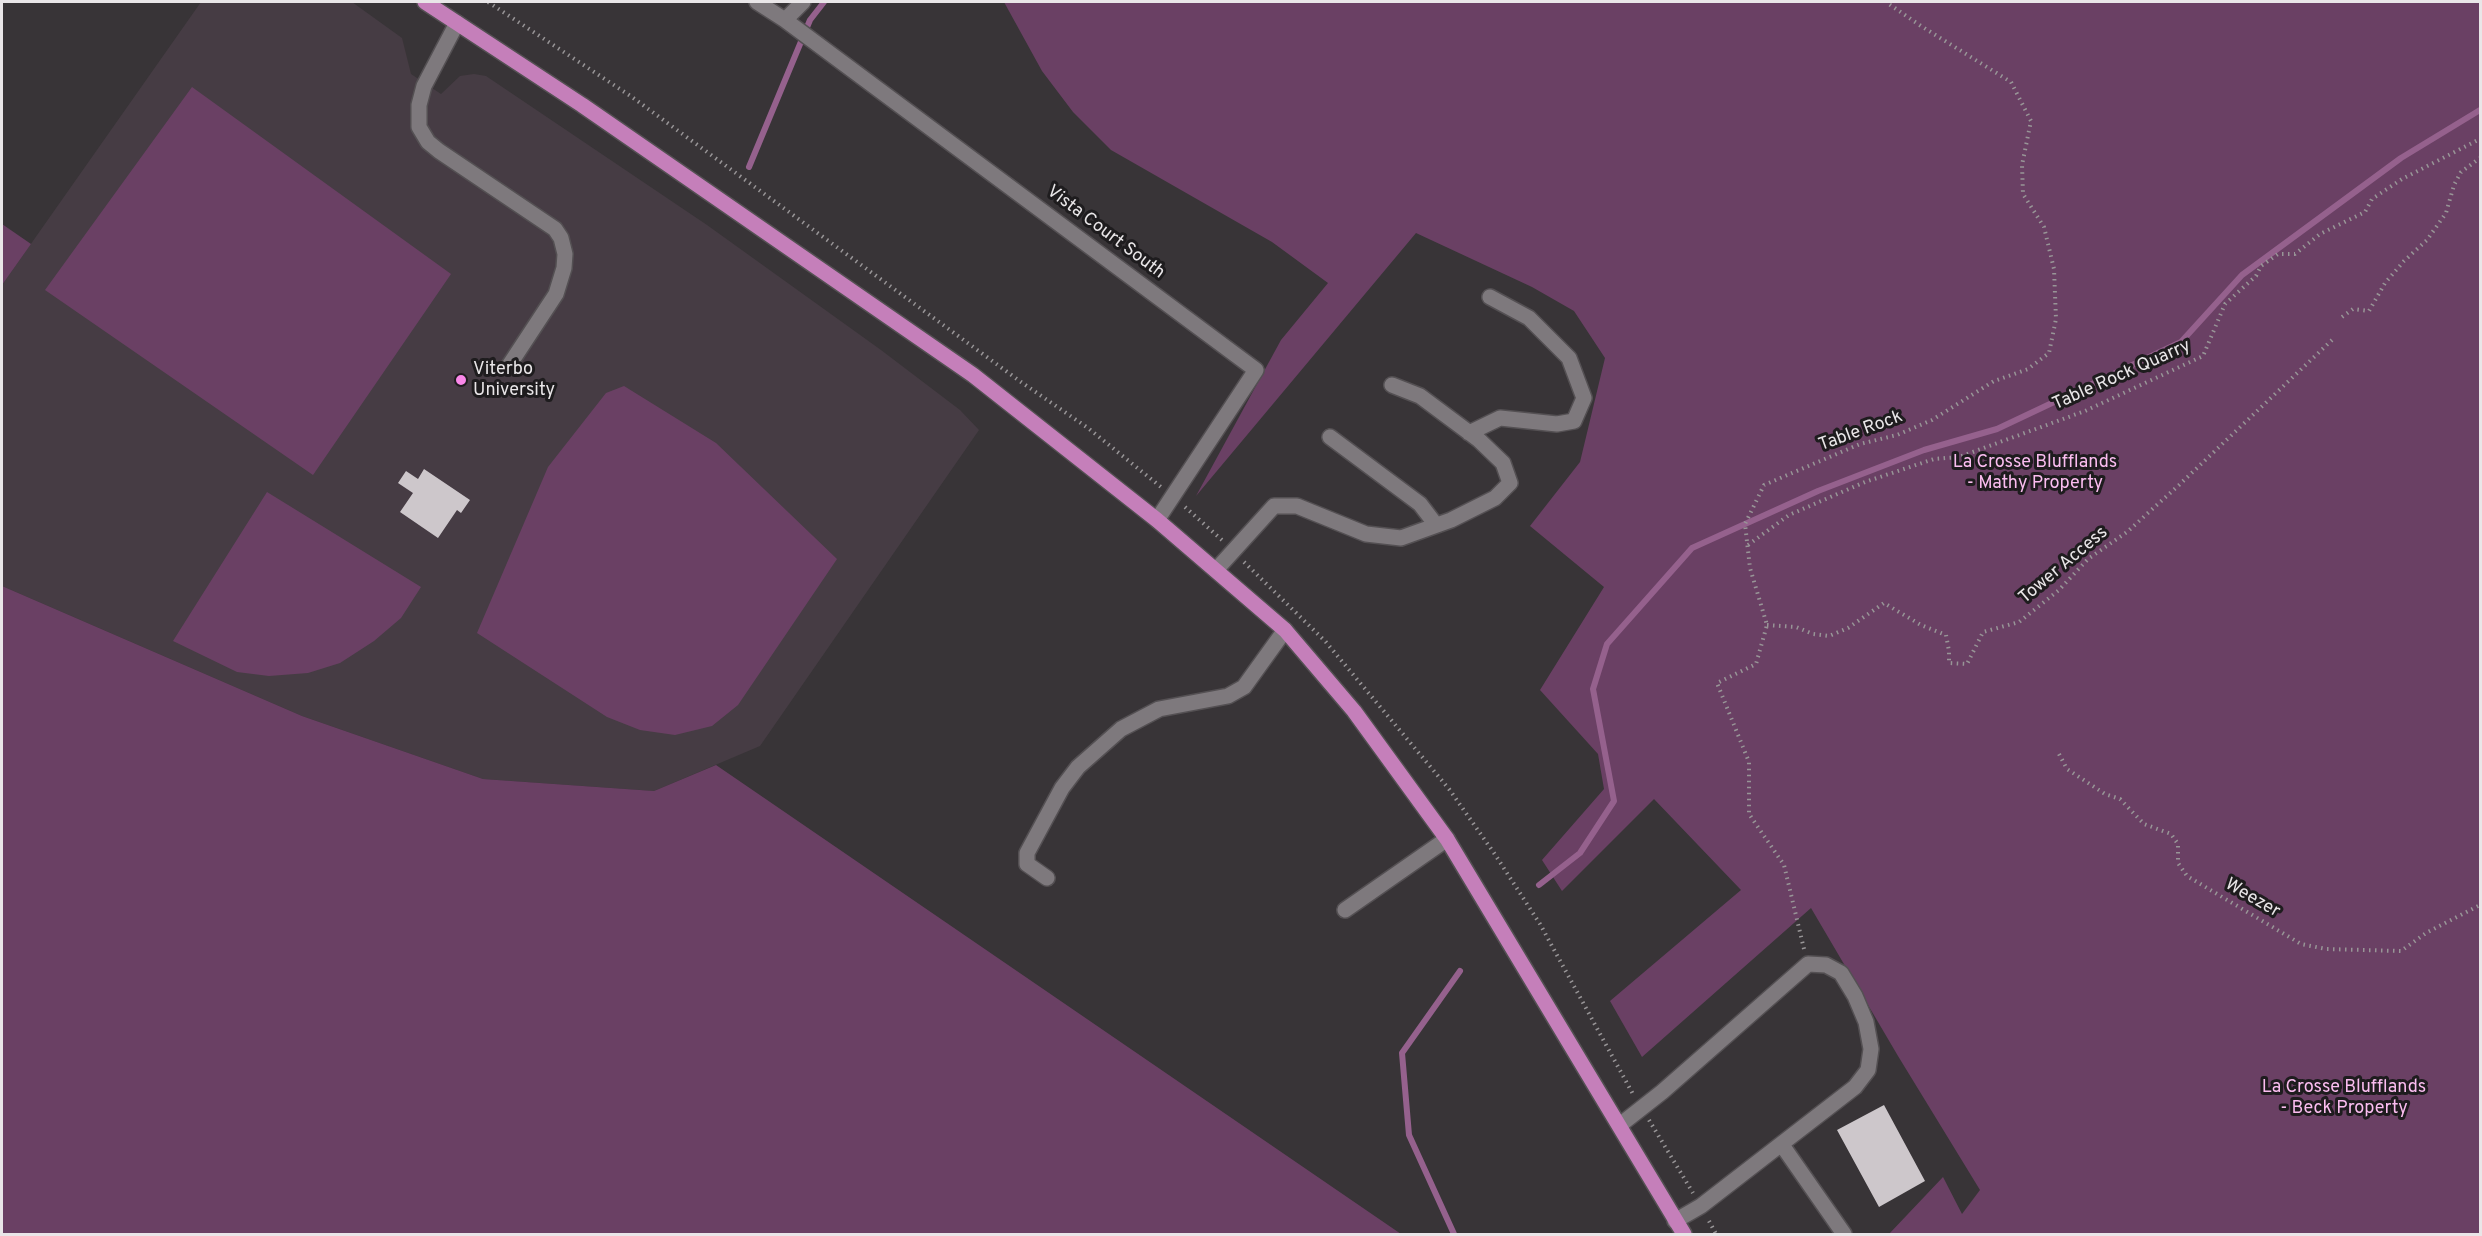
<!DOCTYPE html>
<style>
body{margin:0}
#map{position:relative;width:2482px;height:1236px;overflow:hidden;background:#383437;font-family:Overpass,sans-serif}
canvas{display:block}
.frame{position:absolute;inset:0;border:3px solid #e9e6e8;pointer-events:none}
</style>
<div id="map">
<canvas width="2482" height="1236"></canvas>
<div class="frame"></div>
</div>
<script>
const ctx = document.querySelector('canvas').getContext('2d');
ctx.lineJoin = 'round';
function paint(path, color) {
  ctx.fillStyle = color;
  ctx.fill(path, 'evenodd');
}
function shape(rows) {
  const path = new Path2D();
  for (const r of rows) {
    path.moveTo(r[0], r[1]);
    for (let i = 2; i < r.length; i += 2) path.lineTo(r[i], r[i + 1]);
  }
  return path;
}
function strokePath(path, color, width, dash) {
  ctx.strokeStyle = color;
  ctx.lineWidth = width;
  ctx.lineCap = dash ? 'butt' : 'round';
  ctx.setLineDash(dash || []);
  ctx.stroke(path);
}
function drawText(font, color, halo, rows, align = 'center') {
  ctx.font = font + ' Overpass,sans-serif';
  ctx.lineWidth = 6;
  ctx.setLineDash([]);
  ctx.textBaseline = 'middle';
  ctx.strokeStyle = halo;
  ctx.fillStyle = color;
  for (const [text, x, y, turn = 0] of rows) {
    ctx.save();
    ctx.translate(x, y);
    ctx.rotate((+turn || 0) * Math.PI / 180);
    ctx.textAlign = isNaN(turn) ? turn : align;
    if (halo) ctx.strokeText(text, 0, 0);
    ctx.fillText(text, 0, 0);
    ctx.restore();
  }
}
paint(shape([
 [201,2,352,2,402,38,411,74,441,94,460,76,474,74,486,76,707,225,881,350,960,410,979,430,760,746,654,791,483,779,302,716,2,586,2,285]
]), '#463c44');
paint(shape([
 [1004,2,2480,2,2480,1234,1889,1234,1943,1177,1962,1214,1980,1190,1898,1056,1811,908,1642,1057,1610,1001,1741,890,1654,799,1562,891,1542,860,1604,789,1598,754,1540,690,1604,587,1530,526,1580,462,1605,358,1574,311,1532,287,1416,233,1196,496,1281,340,1328,283,1272,242,1111,150,1073,112,1042,71],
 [192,87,451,274,313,475,45,290],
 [2,224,31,244,2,285],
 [624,386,716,443,837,559,738,705,712,726,675,735,640,730,607,717,477,633,548,467,606,393],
 [267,492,421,587,401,618,374,641,340,663,308,673,269,676,237,672,173,641],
 [2,586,302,716,483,779,654,791,716,765,1401,1234,2,1234]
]), '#6a4064');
strokePath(shape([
 [749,167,810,20,824,2],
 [1539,885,1580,853,1614,801,1593,689,1607,644,1692,548,1818,491,1924,450,1997,429,2181,342,2242,275,2401,158,2480,110],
 [1454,1234,1409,1135,1402,1053,1460,971]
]), '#95618d', 6);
paint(shape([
 [424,469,470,500,461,513,457,510,438,538,400,512,413,493,398,483,406,471,418,479],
 [1884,1105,1925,1181,1879,1207,1837,1130]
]), '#cdc7cb');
const minor = shape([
 [757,2,785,20,1256,370,1157,520],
 [785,20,803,2],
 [457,23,424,86,419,105,419,127,428,142,439,151,555,229,561,238,565,254,564,268,556,294,508,367],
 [1469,433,1500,418,1557,424,1574,421,1584,398,1569,358,1529,318,1490,297],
 [1330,437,1420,504,1436,525],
 [1216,570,1274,506,1297,506,1366,534,1401,538,1451,520,1495,498,1510,483,1503,463,1479,440,1420,396,1392,385],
 [1047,878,1027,864,1027,853,1062,788,1078,767,1121,729,1159,709,1228,696,1244,687,1285,630],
 [1345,910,1447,839],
 [1620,1125,1662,1092,1808,964,1826,965,1841,973,1855,996,1866,1022,1871,1049,1868,1070,1855,1087,1701,1206,1675,1221],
 [1782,1145,1844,1234]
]);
const major = shape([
 [425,2,582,105,973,375,1157,520,1285,630,1354,711,1447,839,1684,1234]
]);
strokePath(minor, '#545053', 18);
strokePath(major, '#545053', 18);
strokePath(shape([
 [488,2,632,97,1021,382,1088,428,1161,487],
 [2342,317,2353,309,2369,311,2385,283,2404,261,2427,240,2446,213,2454,185,2461,172,2480,158],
 [1185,507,1222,540],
 [1748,545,1789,515,1865,482,1934,459,1959,457,2085,411,2203,356,2225,304,2256,276,2261,266,2278,254,2295,254,2320,234,2365,212,2372,199,2402,179,2480,139],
 [1244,562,1325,641,1449,789,1494,853,1540,924,1634,1096],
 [1767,625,1796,627,1813,634,1829,636,1848,628,1884,603,1921,625,1946,635,1949,651,1949,663,1967,664,1983,632,2019,622,2059,590,2088,559,2127,532,2179,485,2332,340],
 [2059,754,2067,769,2105,794,2120,799,2144,824,2171,834,2178,844,2178,863,2187,876,2301,944,2326,949,2401,951,2426,933,2480,905],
 [1804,949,1784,865,1749,814,1749,762,1717,683,1756,664,1767,625,1750,568,1745,524,1764,485,1860,444,1897,435,1932,420,1994,381,2028,369,2049,353,2056,319,2054,269,2044,227,2023,194,2022,165,2031,121,2011,82,1921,26,1886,2],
 [1649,1120,1693,1193],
 [1709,1221,1716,1234]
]), '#989597', 4, [1.5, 4.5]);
strokePath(minor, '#7e797d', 15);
strokePath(major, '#c57fba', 15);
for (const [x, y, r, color] of [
 [461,380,6,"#f987e8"]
]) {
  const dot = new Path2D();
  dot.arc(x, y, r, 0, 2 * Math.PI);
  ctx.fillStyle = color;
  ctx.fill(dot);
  strokePath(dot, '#1e1c1e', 2);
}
drawText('18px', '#e9e6e8', '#1e1c1e', [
 ["Vista Court South",1105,233,37],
 ["Table Rock Quarry",2122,376,-24],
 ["Table Rock",1861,432,-20],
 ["Tower Access",2064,566,-40],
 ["Weezer",2252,899,30]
]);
drawText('18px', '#e9e6e8', '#1e1c1e', [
 ["Viterbo",473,370],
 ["University",473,391]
], 'left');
drawText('18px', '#fbbdf0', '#1e1c1e', [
 ["La Crosse Blufflands",2035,463],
 ["- Mathy Property",2035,484],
 ["La Crosse Blufflands",2344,1088],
 ["- Beck Property",2344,1109]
]);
</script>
